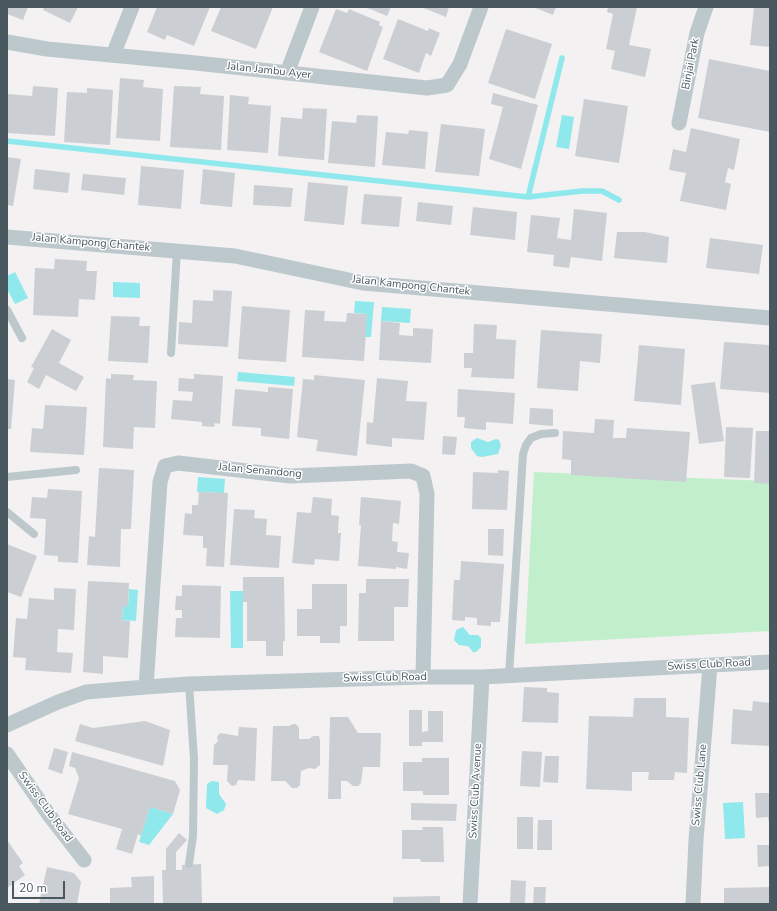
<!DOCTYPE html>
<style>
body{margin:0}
#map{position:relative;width:777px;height:911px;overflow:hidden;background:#f3f1f2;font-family:"Nunito Sans",sans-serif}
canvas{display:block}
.frame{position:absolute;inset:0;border:8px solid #49585f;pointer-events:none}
.scale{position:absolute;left:12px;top:881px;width:53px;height:18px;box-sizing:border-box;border:2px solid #49585f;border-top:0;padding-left:5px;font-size:12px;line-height:14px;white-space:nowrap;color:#49585f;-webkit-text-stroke:3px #fff;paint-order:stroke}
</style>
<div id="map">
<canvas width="777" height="911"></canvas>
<div class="frame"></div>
<div class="scale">20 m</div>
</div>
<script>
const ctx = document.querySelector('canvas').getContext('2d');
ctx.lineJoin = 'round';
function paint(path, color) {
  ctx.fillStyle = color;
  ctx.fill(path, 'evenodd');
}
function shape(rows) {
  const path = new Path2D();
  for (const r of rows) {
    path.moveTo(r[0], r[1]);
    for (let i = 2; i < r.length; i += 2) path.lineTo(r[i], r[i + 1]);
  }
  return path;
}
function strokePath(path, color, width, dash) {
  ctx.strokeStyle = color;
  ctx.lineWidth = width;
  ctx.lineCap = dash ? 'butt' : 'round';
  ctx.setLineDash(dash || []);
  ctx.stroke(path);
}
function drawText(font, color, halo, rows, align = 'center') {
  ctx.font = font + ' "Nunito Sans",sans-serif';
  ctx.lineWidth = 3;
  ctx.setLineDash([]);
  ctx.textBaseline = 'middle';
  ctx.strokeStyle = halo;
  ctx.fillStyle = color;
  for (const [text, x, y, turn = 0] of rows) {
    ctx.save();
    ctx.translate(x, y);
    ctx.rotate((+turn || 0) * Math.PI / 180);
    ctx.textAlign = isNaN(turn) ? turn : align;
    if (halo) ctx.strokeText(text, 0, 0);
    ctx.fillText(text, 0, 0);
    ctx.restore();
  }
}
paint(shape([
 [534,472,770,481,770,631,525,644]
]), '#c1efcb');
paint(shape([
 [562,115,574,117,569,149,556,147],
 [15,272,28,298,15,304,7,289,7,276],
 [113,282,140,283,140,298,113,297],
 [355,301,374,302,371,337,365,337,367,314,354,313],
 [382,307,411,309,410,323,381,321],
 [238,372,295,377,294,386,237,381],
 [477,438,488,442,496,439,499,440,501,445,498,454,482,457,477,456,471,448,471,442],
 [198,477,225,479,224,493,197,492],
 [129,589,138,590,136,621,122,620,123,606,128,606],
 [230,591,243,591,243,648,231,648],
 [463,627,470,635,478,635,481,638,481,647,476,652,473,652,468,646,459,645,454,640,456,630],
 [212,781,219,782,219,794,226,804,224,810,217,814,206,808,207,784],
 [743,802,745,838,725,839,723,803],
 [150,807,173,814,149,845,139,842]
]), '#8fe8ec');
strokePath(shape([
 [7,141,528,197,582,191,602,191,619,200],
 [528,197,562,58]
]), '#8fe8ec', 5.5);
paint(shape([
 [7,7,28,7,23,20,7,14],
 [44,7,78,7,70,23,43,10],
 [157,7,210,7,194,46,167,35,165,40,147,32],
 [221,7,273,7,256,49,211,31],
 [365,7,391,7,387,16],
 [421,7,449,7,446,17],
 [533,7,556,7,553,15],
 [608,7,637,7,629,45,651,49,645,77,611,69,615,51,606,49,613,14,607,12],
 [754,7,770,7,770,47,750,45],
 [336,9,347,13,349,9,380,22,379,25,383,27,367,71,319,52],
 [398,19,428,31,429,28,440,33,431,56,426,53,419,73,383,59],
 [506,29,552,44,535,99,488,83],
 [709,59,770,71,770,132,698,118],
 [120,78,144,80,143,87,163,89,160,141,116,138],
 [33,86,58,88,55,136,7,133,8,94,32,96],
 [174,86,201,87,200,94,224,96,221,150,170,147],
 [87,88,113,90,110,145,64,142,67,92,87,93],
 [493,93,538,105,521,169,489,159,503,107,491,104],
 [230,95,249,97,248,104,271,106,268,153,227,150],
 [584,99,628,106,619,163,575,156],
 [303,108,327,109,324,160,278,156,281,117,302,119],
 [357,115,378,116,375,167,328,163,332,121,356,123],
 [441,124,485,129,479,176,435,172],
 [691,128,740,139,734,170,728,168,725,182,731,184,726,210,680,201,686,173,669,170,673,149,686,152],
 [409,130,428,132,425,169,382,165,386,132,408,134],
 [7,157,21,159,13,206,7,205],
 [141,166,184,170,181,209,138,205],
 [35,169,70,173,68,193,33,189],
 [203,169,235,173,232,207,200,204],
 [83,174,126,178,124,195,81,190],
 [308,182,348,186,344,225,304,221],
 [254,185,293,188,291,207,253,205],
 [364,194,402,197,399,227,361,224],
 [418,202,453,206,451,225,416,221],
 [473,207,517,212,515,240,470,235],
 [574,209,607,213,602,261,571,257,569,268,553,266,554,255,527,252,531,215,560,218,557,238,571,240],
 [617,232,645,232,669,237,667,263,614,258],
 [710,238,763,245,759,274,706,268],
 [55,259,87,261,86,271,97,271,95,300,79,299,78,317,33,315,35,268,54,269],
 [213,290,232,291,228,347,178,344,179,322,192,323,193,300,213,301],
 [242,306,290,310,286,362,238,359],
 [305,310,325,311,324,321,346,322,347,313,367,314,364,361,302,357],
 [111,316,140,317,139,326,150,326,148,363,108,361],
 [381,321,400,323,399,335,413,336,413,328,433,329,431,363,379,360],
 [474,324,497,325,496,339,516,340,514,379,471,377,472,368,464,368,464,353,473,353],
 [52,329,71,340,59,363,84,377,76,391,46,375,39,389,27,382,34,368,31,367],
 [541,330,602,334,600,363,580,361,578,391,537,388],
 [724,342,770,345,770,393,720,389],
 [639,345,685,349,681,405,634,401],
 [111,374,134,375,133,380,157,381,155,428,134,427,133,449,103,447,106,378,111,379],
 [194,374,223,376,220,424,215,423,214,427,202,426,202,422,171,419,173,400,192,401,193,392,178,391,179,378,194,379],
 [314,375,365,380,357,456,316,451,318,440,297,437,303,379,314,380],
 [377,378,408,381,406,401,427,402,424,440,392,438,392,447,366,444,367,422,373,423],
 [7,379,15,380,11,429,7,429],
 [715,382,724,441,699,444,691,385],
 [268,387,293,389,289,439,261,436,261,428,232,426,235,389,268,392],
 [458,389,515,393,513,424,486,422,486,430,464,428,465,417,457,417],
 [45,405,87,407,84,455,30,452,32,428,43,429],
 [530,408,553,409,553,426,529,424],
 [595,419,614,420,613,438,626,438,627,428,690,432,686,482,571,475,571,460,562,459,563,431,594,433],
 [726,427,753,428,750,478,724,477],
 [756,431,770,431,770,484,754,483],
 [443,436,457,437,455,455,442,454],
 [99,468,134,470,131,529,121,529,120,567,87,565,89,536,95,537],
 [498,470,509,471,507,510,472,509,473,472,498,473],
 [48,489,82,491,78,563,58,562,58,556,44,555,46,519,30,518,32,497,47,498],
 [199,492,228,493,224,567,206,566,207,548,203,548,203,536,183,535,185,513,192,514,192,505,198,505],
 [313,497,332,499,331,515,339,516,338,533,341,533,339,561,315,559,314,565,292,563,297,512,311,513],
 [361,497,401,501,399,524,393,523,392,541,398,542,397,552,409,553,407,569,396,567,396,569,358,566,361,525,359,525],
 [234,509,255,510,254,518,267,519,266,535,281,536,279,568,230,565],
 [488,529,504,529,503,556,488,555],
 [7,544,37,556,21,597,7,592],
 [461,561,504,564,500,622,491,622,491,626,477,625,477,618,465,617,465,621,452,620,454,580,460,580],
 [243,577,284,577,285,641,283,641,283,656,266,656,266,641,247,641,247,602,243,602],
 [366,579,409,579,408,607,394,607,394,641,358,641,359,593,366,593],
 [88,581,129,583,128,607,123,606,122,620,130,621,128,658,103,656,103,674,83,672],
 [312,584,347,584,347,626,340,626,340,643,320,643,320,636,297,636,297,609,312,609],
 [182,585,221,586,220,638,175,637,176,618,182,618,182,610,175,610,176,596,182,596],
 [54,588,76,589,74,630,58,629,57,652,73,653,71,673,25,670,26,658,13,657,16,618,27,619,29,598,54,600],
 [524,687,547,688,547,692,559,693,558,723,522,722],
 [634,698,666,698,666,717,689,718,687,773,675,772,674,780,648,780,649,772,632,772,632,791,586,789,589,716,633,717],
 [753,701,770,703,770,746,731,744,733,709,752,711],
 [409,710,422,710,422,732,428,731,428,711,443,711,443,742,422,742,422,746,409,746],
 [330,717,348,717,358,733,381,733,380,767,363,767,361,783,358,786,353,786,347,781,341,781,341,799,328,799],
 [145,721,170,730,163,766,75,741,80,724,93,728],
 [293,724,296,724,299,728,299,739,309,739,313,736,319,736,320,740,320,765,315,769,309,768,301,771,300,785,297,788,292,788,285,781,271,781,273,726,289,726],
 [239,727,257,728,255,781,238,780,236,785,232,786,227,781,228,765,213,765,214,745,218,741,217,737,220,733,238,736],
 [54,748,68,752,62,774,48,769],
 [522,751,542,752,540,787,520,786],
 [72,752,175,781,180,790,173,814,150,807,141,836,138,834,132,854,116,849,122,829,68,814,79,778,75,768,69,766],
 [545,756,559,756,558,783,543,782],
 [422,758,449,758,449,795,423,795,423,791,403,791,403,762,422,762],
 [755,793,770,793,770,830,768,817,756,818],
 [411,803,457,804,456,821,411,820],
 [517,817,533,817,533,849,517,849],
 [538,820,552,820,552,850,537,850],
 [422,827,443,827,444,862,421,862,420,859,402,859,402,830,423,830],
 [179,833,187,840,176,852,176,870,182,870,182,865,201,864,202,904,163,904,162,870,166,870,166,849],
 [7,840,23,863,19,866,25,875,7,888],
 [757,845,770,845,770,866,758,867],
 [47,867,74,873,81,882,77,904,39,904],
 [154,876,154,904,110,904,110,888,132,887,131,877],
 [511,880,526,881,525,904,510,904],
 [534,887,546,887,545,904,533,904],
 [770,887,770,904,724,904,724,888],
 [440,896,440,904,393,904,393,897]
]), '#cbcfd3');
strokePath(shape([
 [7,310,22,338],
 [171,353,177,250],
 [7,477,76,470],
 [7,512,34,534],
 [509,676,523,454,526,445,531,438,541,434,555,433],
 [189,684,194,759,193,836,189,864]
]), '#bdc8cd', 8);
strokePath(shape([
 [7,42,47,49,196,63,427,88,447,85,460,64,481,7],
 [113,55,132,7],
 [287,73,312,7],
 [679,123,697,33,706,7],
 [7,237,235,256,363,283,770,318],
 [146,687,160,482,165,466,178,463,290,476,411,471,423,476,427,494,423,677],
 [7,725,58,702,86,692,146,687,189,684,423,677,482,677,770,662],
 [7,754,49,815,84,860],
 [470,904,482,677],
 [693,904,696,840,710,666]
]), '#bdc8cd', 15);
drawText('11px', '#49585f', '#fff', [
 ["Binjai Park",691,64,-79],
 ["Jalan Jambu Ayer",269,71,6],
 ["Jalan Kampong Chantek",91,243,5],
 ["Jalan Kampong Chantek",411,286,6],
 ["Jalan Senandong",260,471,5],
 ["Swiss Club Road",709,665,-3],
 ["Swiss Club Road",385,678,-1],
 ["Swiss Club Lane",700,785,-85],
 ["Swiss Club Avenue",476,791,-87],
 ["Swiss Club Road",45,807,54]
]);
</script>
